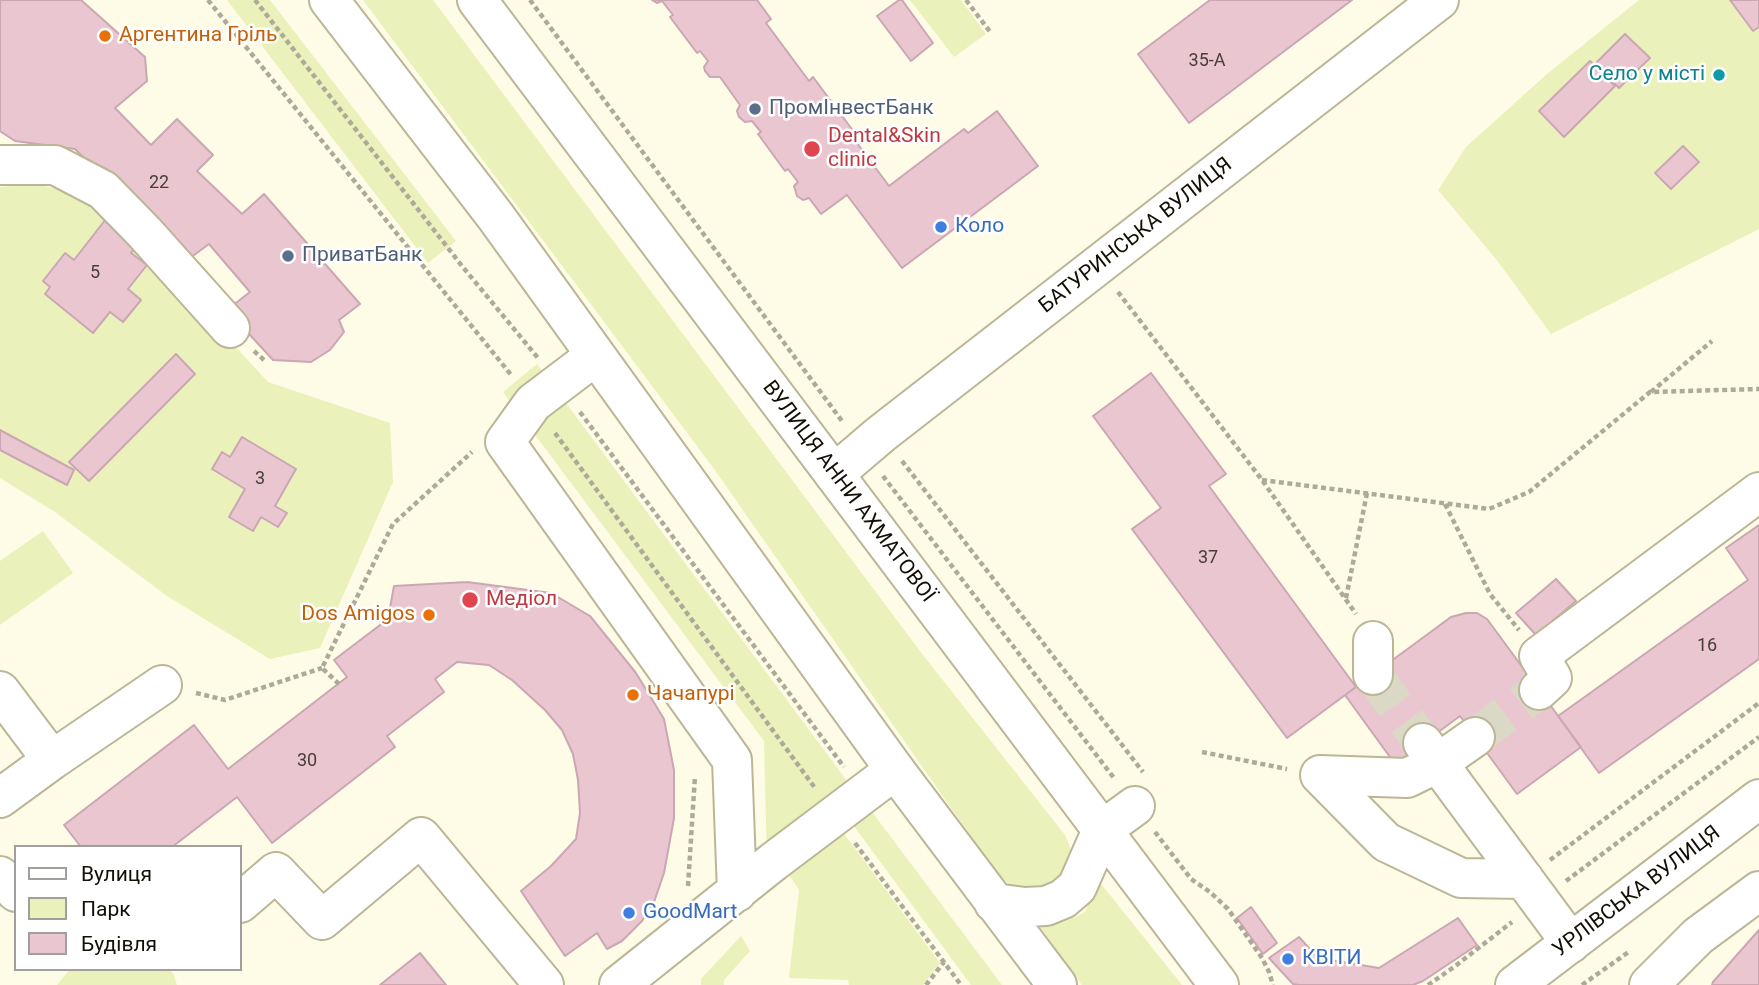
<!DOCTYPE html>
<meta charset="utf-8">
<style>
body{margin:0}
#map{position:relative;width:1759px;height:985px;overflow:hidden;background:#fefbe7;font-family:Roboto,sans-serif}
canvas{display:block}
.legend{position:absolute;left:14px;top:845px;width:228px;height:126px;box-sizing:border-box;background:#fff;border:2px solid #a09f9b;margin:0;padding:9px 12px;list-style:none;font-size:21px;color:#120f05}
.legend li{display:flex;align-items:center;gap:14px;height:35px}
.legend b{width:35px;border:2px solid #a09f9b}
</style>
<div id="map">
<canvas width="1759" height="985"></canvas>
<ul class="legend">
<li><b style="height:9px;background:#fff"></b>Вулиця</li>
<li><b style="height:19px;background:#ebf1ba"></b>Парк</li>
<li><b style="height:19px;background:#eac6d1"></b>Будівля</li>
</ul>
</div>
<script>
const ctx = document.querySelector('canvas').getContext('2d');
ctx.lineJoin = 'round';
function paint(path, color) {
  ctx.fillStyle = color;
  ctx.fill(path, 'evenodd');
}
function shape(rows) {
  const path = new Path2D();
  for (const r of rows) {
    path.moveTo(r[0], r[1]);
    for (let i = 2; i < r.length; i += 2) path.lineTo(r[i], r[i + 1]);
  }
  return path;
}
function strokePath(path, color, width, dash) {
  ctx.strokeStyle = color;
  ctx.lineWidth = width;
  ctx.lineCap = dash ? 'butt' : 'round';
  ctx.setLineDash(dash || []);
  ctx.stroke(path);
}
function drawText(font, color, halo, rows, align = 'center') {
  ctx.font = font + ' Roboto,sans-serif';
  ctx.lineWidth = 5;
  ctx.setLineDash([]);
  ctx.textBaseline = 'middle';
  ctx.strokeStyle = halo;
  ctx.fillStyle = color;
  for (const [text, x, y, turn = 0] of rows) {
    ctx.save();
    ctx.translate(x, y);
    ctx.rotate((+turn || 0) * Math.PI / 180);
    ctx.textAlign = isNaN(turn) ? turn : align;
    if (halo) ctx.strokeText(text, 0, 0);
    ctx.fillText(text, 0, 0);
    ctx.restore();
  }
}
paint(shape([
 [227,0,270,0,456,241,428,263],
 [363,0,433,0,923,655,1065,835,1073,854,1070,872,1044,893,1010,886,993,868,712,466],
 [910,0,961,0,986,34,954,57],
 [1639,0,1759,0,1759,229,1551,334,1496,259,1438,190,1466,147,1547,74],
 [39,184,105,205,268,382,390,423,393,482,320,648,270,659,167,596,55,512,0,478,0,187],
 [537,364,856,793,767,864,764,741,503,392],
 [43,531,73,573,0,625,0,561],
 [863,800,1002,985,971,985,845,814],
 [834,820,940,963,923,985,849,985,848,980,789,978,799,890,780,861],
 [1098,880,1182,985,1082,985,1038,924,1063,922,1084,913,1092,898],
 [741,936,750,951,724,980,724,985,701,985,701,979],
 [70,969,167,969,173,973,177,985,57,985]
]), '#ebf1ba');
const building = shape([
 [0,0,81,0,145,57,147,81,115,108,151,145,177,119,213,155,197,171,242,214,264,194,360,304,339,320,344,332,330,350,311,362,273,360,227,310,250,292,209,244,186,261,75,149,15,141,0,131,0,0],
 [652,0,757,0,771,19,766,23,809,81,813,77,860,140,857,143,889,186,964,129,968,133,997,111,1038,166,902,268,847,195,821,214,809,198,803,200,797,196,794,186,798,182,788,169,785,171,758,134,761,132,752,121,745,122,739,117,737,111,740,105,720,77,710,77,705,71,704,67,708,61,700,51,697,53,670,17,673,15,662,1,657,3,652,0],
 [899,0,902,0,933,43,911,61,877,16,899,0],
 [1210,0,1352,0,1189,123,1138,54,1210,0],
 [1730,0,1759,0,1759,27,1753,31,1730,0],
 [1625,34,1650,58,1619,88,1595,64,1625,34],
 [1590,61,1615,86,1564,137,1539,111,1590,61],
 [1683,146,1699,162,1671,189,1655,173,1683,146],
 [106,219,137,245,131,253,147,265,128,289,141,300,123,322,110,312,93,333,45,294,50,287,43,281,65,253,74,260,106,219],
 [176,354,195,374,89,481,69,462,176,354],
 [1151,373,1226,474,1209,486,1356,687,1287,738,1132,529,1161,508,1093,416,1151,373],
 [0,430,74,470,67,485,0,450,0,430],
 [242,437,296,469,275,506,287,513,278,527,261,517,253,531,229,517,245,489,212,469,222,452,230,457,242,437],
 [1759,525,1759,659,1599,773,1558,716,1748,580,1726,548,1759,525],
 [1556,579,1576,601,1536,635,1516,613,1556,579],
 [467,582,551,593,590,616,636,673,664,719,674,770,674,818,664,873,654,902,642,921,622,941,607,949,597,933,565,956,521,891,551,866,576,839,580,813,578,780,573,754,562,730,545,710,512,680,489,665,457,662,435,679,444,692,387,736,395,747,272,843,237,797,172,847,81,847,64,825,194,725,228,769,347,677,334,660,388,619,394,586,467,582],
 [1466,613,1477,613,1487,619,1581,747,1517,794,1460,716,1395,764,1345,695,1451,617,1466,613],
 [1251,907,1277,943,1263,954,1237,918,1251,907],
 [1458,918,1477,945,1423,981,1413,985,1299,985,1293,984,1269,958,1299,937,1318,958,1379,968,1458,918],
 [1759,930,1759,985,1712,985,1713,982,1759,930],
 [420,953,446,985,380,985,420,953]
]);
paint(building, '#eac6d1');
strokePath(building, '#caa7b2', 2);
strokePath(shape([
 [1373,675,1423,743],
 [1475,737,1539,690]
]), '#dbd8c5', 38, [38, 19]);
const minor = shape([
 [0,165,55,165,103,190,145,233,230,328],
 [595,356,533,403,505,442,732,760,737,892],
 [834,474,881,434,1439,0],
 [1373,675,1373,641],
 [1539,690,1552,678,1539,656,1759,492],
 [0,691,52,760,0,798],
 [1423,743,1571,943],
 [52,760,162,685],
 [1320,775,1386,842,1461,878,1524,879],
 [1320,775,1407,778,1438,763,1475,737],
 [1102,830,1135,806],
 [0,876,16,892],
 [240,903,276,872,322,920,421,837,544,985],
 [619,985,773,862,895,770],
 [1515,985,1759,799],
 [1649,985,1698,936,1759,891]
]);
const major = shape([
 [329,0,496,217,895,770,1057,985],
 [477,0,1219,985],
 [994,903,1025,907,1046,906,1063,899,1077,887,1102,830]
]);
strokePath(minor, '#bcb697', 42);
strokePath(major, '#bcb697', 42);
strokePath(shape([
 [208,0,512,376],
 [255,0,462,266,538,358],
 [530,0,842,421],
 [966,0,991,33],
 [1118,292,1262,480,1356,614],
 [254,351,264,360],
 [1651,392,1712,341],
 [580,412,844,767],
 [555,433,815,788],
 [902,461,1143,772],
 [883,476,1114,778],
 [1262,480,1489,509,1529,492,1650,392,1759,389],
 [1445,504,1490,594,1519,630],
 [1346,598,1367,493],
 [339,684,322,668,393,524,472,452],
 [196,693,225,700,322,668],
 [1202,752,1287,769],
 [1155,832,1191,879,1210,892,1228,909,1262,958,1269,972,1273,985],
 [855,843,961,985],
 [1550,860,1759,703],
 [1566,881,1759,737],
 [688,886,695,776],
 [926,985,944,962],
 [1428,985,1454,967,1512,922],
 [1582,985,1630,951]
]), '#adaa9a', 4.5, [5, 3.5]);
strokePath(minor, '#fff', 38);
strokePath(major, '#fff', 38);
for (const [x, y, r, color] of [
 [105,36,7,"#e8710a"],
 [1719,75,7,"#0f9aa8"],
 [755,109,7,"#5c6f8a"],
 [812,149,9,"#e0444e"],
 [941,227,7,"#3f7fe0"],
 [288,256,7,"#5c6f8a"],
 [470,600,9,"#e0444e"],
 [429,615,7,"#e8710a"],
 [633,695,7,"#e8710a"],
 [629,913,7,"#3f7fe0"],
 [1288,959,7,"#3f7fe0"]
]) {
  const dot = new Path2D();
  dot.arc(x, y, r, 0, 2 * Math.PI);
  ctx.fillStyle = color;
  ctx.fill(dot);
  strokePath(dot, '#fff', 2.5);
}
drawText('18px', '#483d38', null, [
 ["35-А",1207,61],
 ["22",159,183],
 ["5",95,273],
 ["3",260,479],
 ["37",1208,558],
 ["16",1707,646],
 ["30",307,761]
]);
drawText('21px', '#c56008', '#fff', [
 ["Аргентина Гріль",119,36],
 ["Dos Amigos",415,615,"right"],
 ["Чачапурі",647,695]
], 'left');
drawText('21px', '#0d838f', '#fff', [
 ["Село у місті",1705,75]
], 'right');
drawText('21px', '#4e5e75', '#fff', [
 ["ПромІнвестБанк",769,109],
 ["ПриватБанк",302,256]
], 'left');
drawText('21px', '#be3a42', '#fff', [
 ["Dental&Skin",828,137],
 ["clinic",828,161],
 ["Медіол",486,600]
], 'left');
drawText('21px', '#366cbe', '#fff', [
 ["Коло",955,227],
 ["GoodMart",643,913],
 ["КВІТИ",1302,959]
], 'left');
drawText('21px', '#120f05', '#fff', [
 ["БАТУРИНСЬКА ВУЛИЦЯ",1136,236,-38],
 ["ВУЛИЦЯ АННИ АХМАТОВОЇ",848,492,53],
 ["УРЛІВСЬКА ВУЛИЦЯ",1637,892,-37]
]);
</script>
